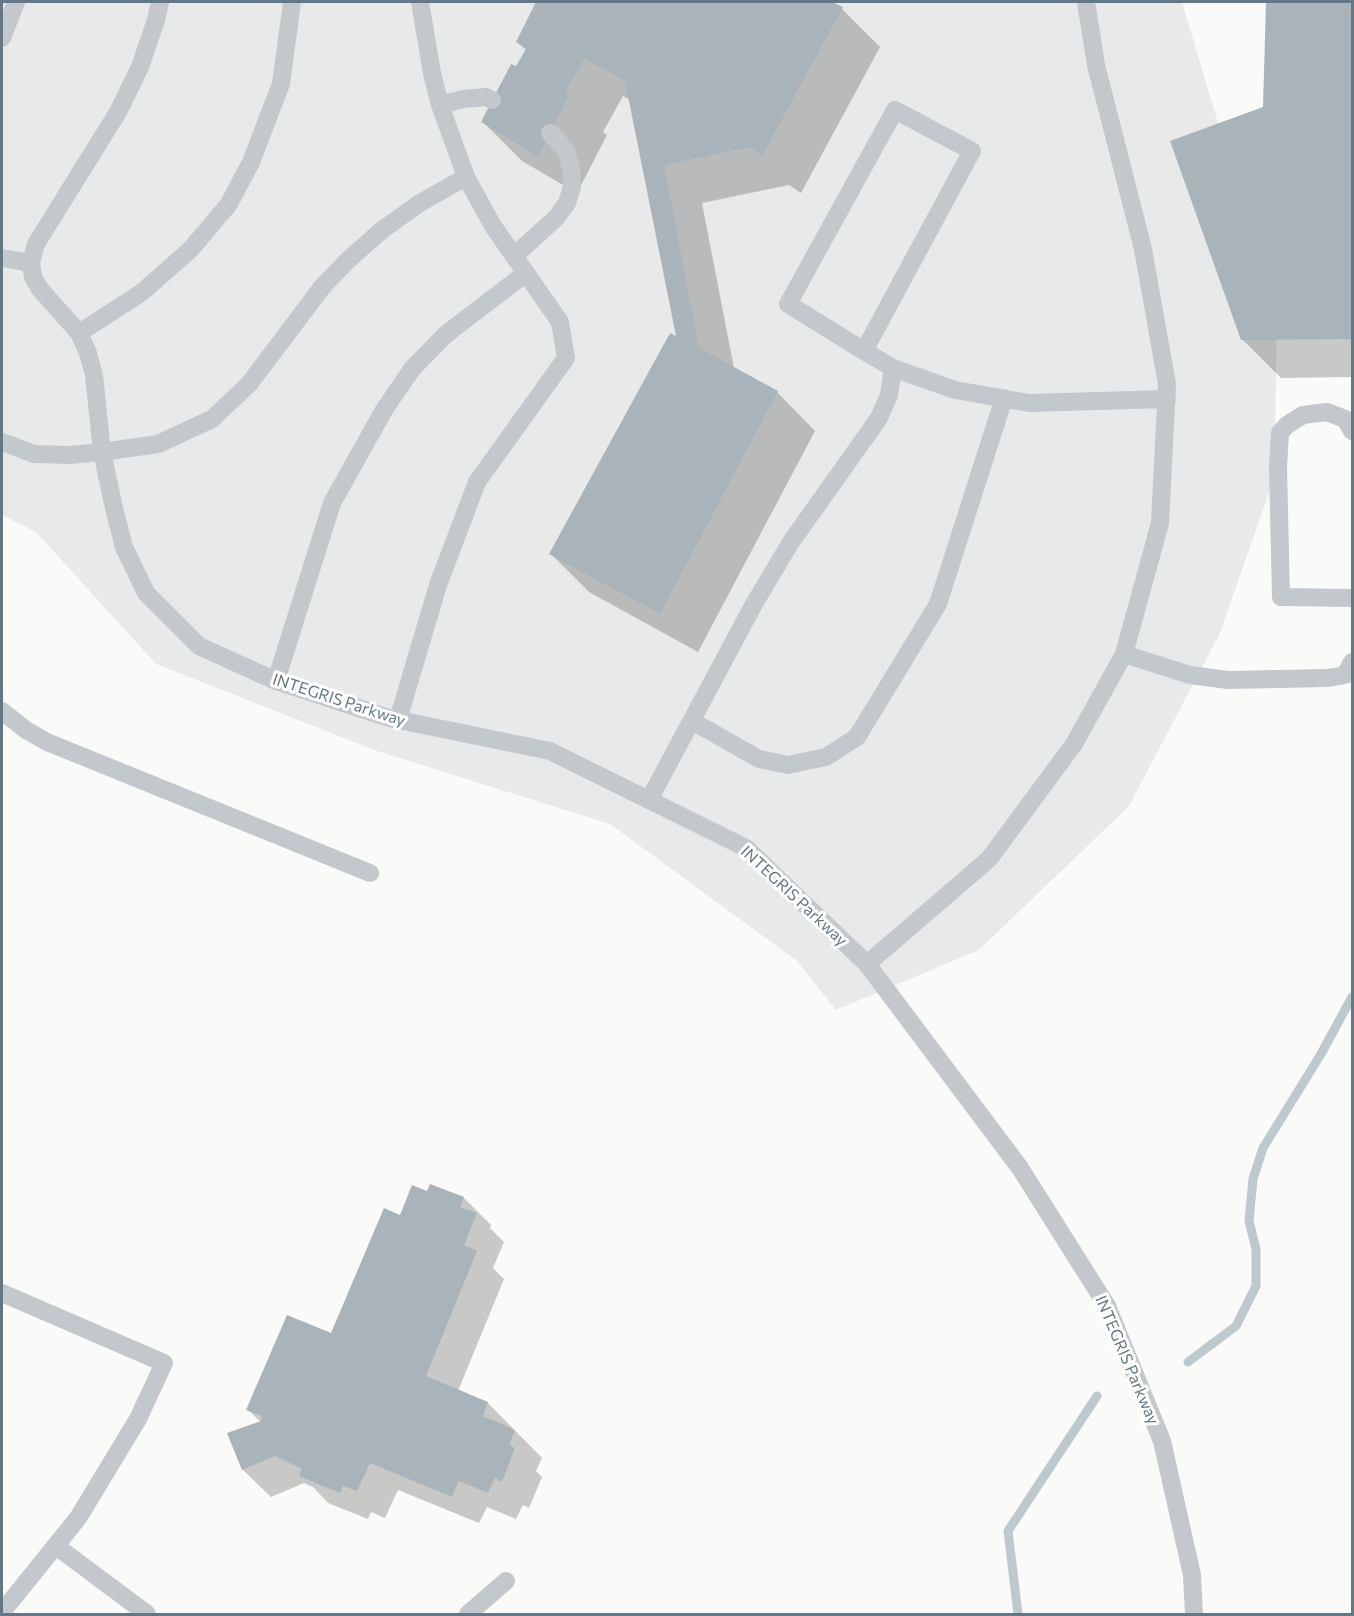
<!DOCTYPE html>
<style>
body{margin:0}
#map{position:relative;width:1354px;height:1616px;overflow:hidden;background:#fafaf8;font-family:Commissioner,sans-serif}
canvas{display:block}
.frame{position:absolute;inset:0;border:3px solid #637884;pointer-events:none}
</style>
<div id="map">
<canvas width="1354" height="1616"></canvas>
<div class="frame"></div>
</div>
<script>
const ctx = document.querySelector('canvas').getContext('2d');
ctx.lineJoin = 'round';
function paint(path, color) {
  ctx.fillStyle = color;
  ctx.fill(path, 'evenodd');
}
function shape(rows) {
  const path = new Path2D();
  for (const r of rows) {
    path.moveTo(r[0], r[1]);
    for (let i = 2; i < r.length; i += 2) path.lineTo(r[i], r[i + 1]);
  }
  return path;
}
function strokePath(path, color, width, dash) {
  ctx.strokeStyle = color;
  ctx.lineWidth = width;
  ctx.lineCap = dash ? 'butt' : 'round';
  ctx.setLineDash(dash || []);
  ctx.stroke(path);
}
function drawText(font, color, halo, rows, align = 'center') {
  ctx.font = font + ' Commissioner,sans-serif';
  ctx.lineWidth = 6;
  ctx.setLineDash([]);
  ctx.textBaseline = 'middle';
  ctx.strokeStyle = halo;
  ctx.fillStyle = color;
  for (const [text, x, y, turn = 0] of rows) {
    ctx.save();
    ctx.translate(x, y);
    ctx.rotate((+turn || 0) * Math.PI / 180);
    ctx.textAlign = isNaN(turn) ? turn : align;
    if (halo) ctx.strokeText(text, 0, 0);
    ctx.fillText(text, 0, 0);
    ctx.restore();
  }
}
paint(shape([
 [2,2,1182,2,1277,320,1274,478,1220,633,1129,806,979,950,836,1010,797,961,610,824,377,751,156,664,36,532,2,515]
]), '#e8eae9');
paint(shape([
 [537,2,829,2,842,9,880,47,801,193,789,185,702,203,734,368,777,392,815,431,698,652,589,592,551,554,678,339,630,100,623,96,603,132,607,135,577,193,522,161,483,122,526,50,518,42],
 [1267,2,1352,2,1352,377,1281,378,1242,339,1265,108],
 [428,1193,464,1198,491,1225,490,1228,504,1242,493,1268,504,1279,458,1391,488,1403,542,1458,536,1471,542,1477,529,1508,523,1505,516,1519,487,1507,479,1523,398,1490,385,1518,371,1512,368,1519,328,1503,313,1487,304,1483,271,1497,243,1470,229,1434,261,1422,248,1410,332,1335,401,1217]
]), '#0003');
strokePath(shape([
 [1188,1362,1236,1326,1256,1286,1256,1249,1249,1221,1253,1179,1263,1148,1321,1054,1352,997],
 [1018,1614,1008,1531,1097,1396]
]), '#bcc9cd', 9);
paint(shape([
 [536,2,832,2,843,7,762,156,750,147,664,165,699,348,778,391,660,614,549,554,670,333,676,336,625,81,584,59,565,93,569,96,538,156,481,122,511,64,516,66,526,49,516,42],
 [1266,2,1352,2,1352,339,1241,340,1170,141,1263,107],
 [430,1184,464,1197,460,1207,477,1213,464,1245,477,1251,426,1376,488,1402,483,1416,515,1430,509,1445,515,1448,502,1482,495,1478,488,1493,459,1481,452,1497,370,1463,357,1491,343,1486,340,1493,299,1476,302,1469,275,1456,242,1470,227,1433,261,1421,262,1416,246,1410,287,1315,331,1333,384,1208,400,1215,412,1185,427,1191]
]), '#a9b4ba');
strokePath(shape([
 [160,2,156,20,140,67,118,112,36,244,31,263,33,277,40,289,79,333,88,353,94,375,102,452,114,508,124,547,146,593,199,646,276,681,389,718,550,751,746,848,867,964,1020,1168,1107,1306,1162,1441,1192,1575,1194,1614],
 [2,38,16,2],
 [440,105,463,99,486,97,492,100],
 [514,256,556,218,567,203,572,187,571,169,566,150,550,133],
 [2,258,31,263],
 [79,333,141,293,190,250,229,204,251,162,281,84,292,2],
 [893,368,955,390,1029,403,1167,399],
 [1352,431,1345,419,1327,412,1303,415,1287,425,1280,433,1278,467,1281,597,1352,598],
 [2,442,34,454,69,455,102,452,158,444,212,419,249,384,323,286,348,260,382,230,420,203,466,177],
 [1124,654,1190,675,1228,680,1328,678,1345,675,1352,662],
 [276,681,332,503,384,410,412,369,445,335,526,273],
 [2,711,26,730,47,742,370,873],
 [398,720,438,585,477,482,566,358,560,322,493,226,466,177,440,105,432,73,420,2],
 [692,721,759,759,788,765,826,757,857,737,938,604,1004,398],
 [649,800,754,604,791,542,879,418,889,395,893,368,864,351,788,304,895,110,972,151,864,351],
 [867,964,989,859,1074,744,1124,654,1160,523,1167,384,1143,249,1096,65,1086,2],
 [2,1293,164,1363,138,1419,78,1518,2,1612],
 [56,1546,147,1614],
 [468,1614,506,1581]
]), '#c3c8cc', 18);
drawText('16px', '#637884', '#fff', [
 ["INTEGRIS Parkway",339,700,18],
 ["INTEGRIS Parkway",794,896,43],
 ["INTEGRIS Parkway",1127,1360,67]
]);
</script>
